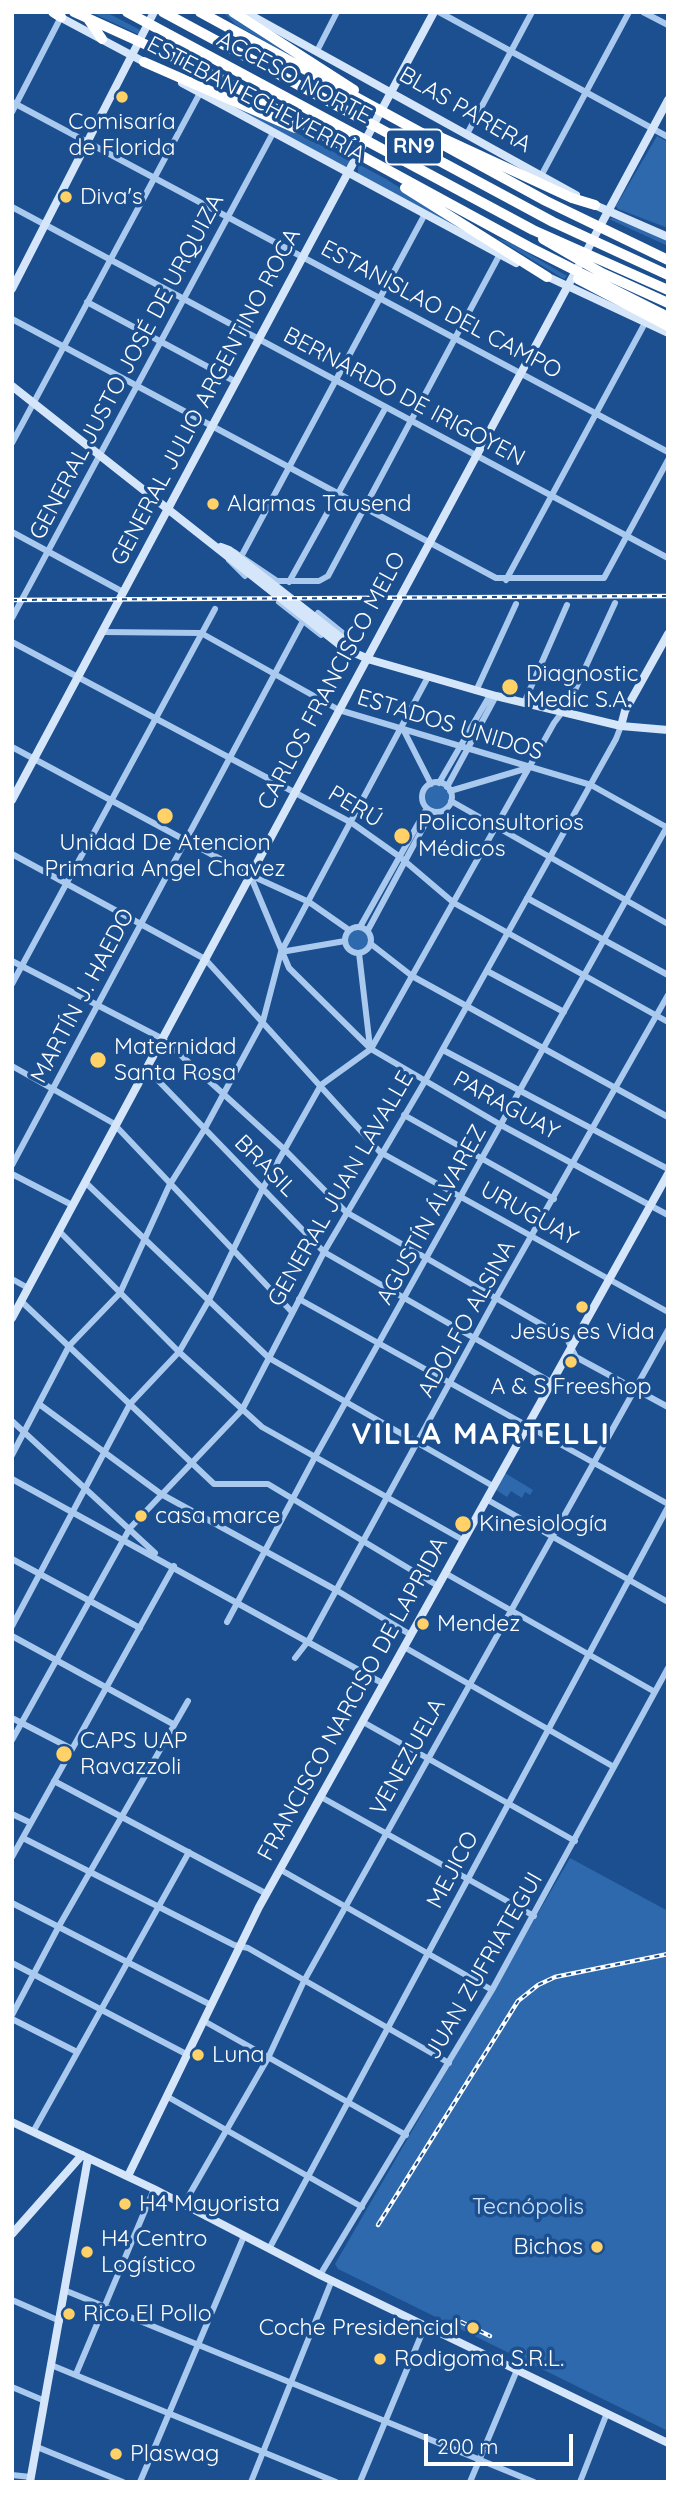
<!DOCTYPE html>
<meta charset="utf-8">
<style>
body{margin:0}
#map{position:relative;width:680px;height:2494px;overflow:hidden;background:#1b4f8f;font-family:Quicksand,sans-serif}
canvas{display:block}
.frame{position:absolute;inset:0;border:14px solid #fff;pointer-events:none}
.scale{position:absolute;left:424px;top:2434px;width:149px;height:32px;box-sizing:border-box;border:4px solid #fff;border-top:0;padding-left:9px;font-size:21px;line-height:24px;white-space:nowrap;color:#fff;-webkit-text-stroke:5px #1b4f8f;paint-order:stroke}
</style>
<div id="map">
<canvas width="680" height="2494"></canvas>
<div class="frame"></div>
<div class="scale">200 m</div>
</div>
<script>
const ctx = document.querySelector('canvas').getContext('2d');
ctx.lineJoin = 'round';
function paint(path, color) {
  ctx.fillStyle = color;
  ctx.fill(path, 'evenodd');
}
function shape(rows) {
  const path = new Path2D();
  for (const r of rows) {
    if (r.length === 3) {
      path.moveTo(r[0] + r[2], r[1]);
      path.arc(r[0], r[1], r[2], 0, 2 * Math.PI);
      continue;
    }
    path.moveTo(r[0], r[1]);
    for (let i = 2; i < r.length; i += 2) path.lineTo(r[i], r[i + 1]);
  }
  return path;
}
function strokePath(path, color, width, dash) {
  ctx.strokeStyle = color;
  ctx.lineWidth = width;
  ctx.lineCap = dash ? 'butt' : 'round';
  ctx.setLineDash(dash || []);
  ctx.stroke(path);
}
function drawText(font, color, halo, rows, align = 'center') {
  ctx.font = font + ' Quicksand,sans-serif';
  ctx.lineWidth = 7;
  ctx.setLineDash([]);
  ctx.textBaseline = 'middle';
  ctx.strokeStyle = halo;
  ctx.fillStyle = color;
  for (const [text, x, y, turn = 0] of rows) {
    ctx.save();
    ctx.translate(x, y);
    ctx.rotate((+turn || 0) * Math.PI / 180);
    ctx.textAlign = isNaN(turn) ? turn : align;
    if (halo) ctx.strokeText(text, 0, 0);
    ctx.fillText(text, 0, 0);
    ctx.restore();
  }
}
paint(shape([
 [90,12,106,12,142,31,140,35],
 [223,12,229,12,308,65,236,25],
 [190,86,297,133,351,161,345,167],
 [657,136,668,142,668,228,618,209,616,206],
 [358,164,386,179,477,237,476,239,358,174],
 [613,218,668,240,668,246,609,219],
 [496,238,509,242,567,276,564,279],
 [437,798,13],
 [358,939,11],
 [505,1473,533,1490,530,1495,525,1492,522,1498,511,1491,507,1497,496,1490],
 [570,1858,668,1911,668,2431,338,2269,335,2264]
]), '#2e69ad');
strokePath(shape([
 [439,12,668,137],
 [643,12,668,25],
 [317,51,337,12],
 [12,102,668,452],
 [12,112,61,17],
 [467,134,532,12],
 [541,176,629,12],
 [12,207,668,558],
 [87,302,236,382],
 [12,319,496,578,604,578,668,460],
 [12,443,200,93],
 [12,532,123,592],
 [234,552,277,581,319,581,328,576,500,254],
 [242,555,425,214],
 [229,560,245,576],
 [506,580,645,323],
 [289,582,386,407],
 [279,602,321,635],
 [318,613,344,634,348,642],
 [12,618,273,133],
 [103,632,201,633,339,710,591,785,668,828],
 [12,642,352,823,400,857,454,903,668,1022],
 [476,691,516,604],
 [524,703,567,605],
 [402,727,431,784],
 [12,747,250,875,309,902,349,930],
 [437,797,15],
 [439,783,490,695],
 [447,787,496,696],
 [450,791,528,768],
 [451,801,668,924],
 [12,854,205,959,380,1152,668,1312],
 [250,875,289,968,371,1049,501,1125,668,1215],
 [527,898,668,975],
 [358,940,13],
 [360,927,427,808],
 [368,930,432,811],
 [371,944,412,976,668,1117],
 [281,952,345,941],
 [359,953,370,1047],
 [12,961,163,1039,285,1150,346,1212,567,1339,576,1357,668,1407],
 [487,971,564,1012],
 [12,984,215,609],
 [443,1050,668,1169],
 [12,1066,113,1123,292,1312],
 [146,1068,324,1252,551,1382],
 [404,1115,554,1199],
 [12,1165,303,621],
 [12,1174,72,1205],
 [85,1182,269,1358,493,1486],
 [59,1231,179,1352,262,1427,463,1540],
 [12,1279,28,1288],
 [299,1299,668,1504],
 [21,1301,214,1484,268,1484,438,1586],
 [39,1404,161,1494,336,1590,411,1635],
 [12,1421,155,1553],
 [12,1455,69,1346,120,1293,169,1186,204,1130,263,1021,281,952,428,677],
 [12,1479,384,1684],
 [486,1499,668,1602],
 [12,1559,140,1628],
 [445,1573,655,1692],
 [227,1622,315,1457,668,825],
 [12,1626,130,1404,179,1352,209,1300,263,1188,321,1085,371,1049,554,723,569,703,615,603],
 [12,1636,173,1724],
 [404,1647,614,1767],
 [295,1658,309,1640,496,1298,668,995],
 [12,1718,72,1749],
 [363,1722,575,1841],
 [12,1740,130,1528,242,1410,324,1252,425,1081,616,739,621,726],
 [54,1781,267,1894],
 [321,1797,534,1916],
 [12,1814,31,1823],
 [23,1838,234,1945,248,1948,449,2063],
 [12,1857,174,1566],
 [281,1870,492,1990],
 [12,1903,211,2005],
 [12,1963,188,2055],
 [12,2015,59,1926,188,1701],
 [12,2019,77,2052],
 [204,2021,406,2135],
 [168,2097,362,2207],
 [33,2132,189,1852],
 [184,2204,268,2058,304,1981,668,1330],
 [269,2249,668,1507],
 [320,2275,492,1990,668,1668],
 [64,2290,534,2482],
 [12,2300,60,2321],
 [51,2365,336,2482],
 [76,2374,154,2189],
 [12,2387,45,2401],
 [37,2447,123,2482],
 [12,2475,31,2477],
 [140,2482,244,2236],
 [251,2482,332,2280],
 [360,2482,425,2326],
 [470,2482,517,2370],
 [580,2482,607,2413]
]), '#a9c9ee', 6);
strokePath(shape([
 [245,12,576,195],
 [56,15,146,63],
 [182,83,516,263],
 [590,203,668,237],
 [544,275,668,333],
 [12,289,154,12],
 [12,386,345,649,371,660,496,696,621,726,668,730],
 [221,547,229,550,349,644,352,651],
 [621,726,625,711,668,634],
 [12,800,434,12],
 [12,1318,668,100],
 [12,2122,154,2189,320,2275,668,2443],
 [128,2176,259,1907,668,1174],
 [12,2234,82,2155],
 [30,2482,88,2158]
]), '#d6e6fa', 8);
strokePath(shape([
 [53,12,61,17],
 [74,12,215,76,529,247,668,317],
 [127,12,533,230,668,290],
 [163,12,553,222,668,275],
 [200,12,546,201,668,260],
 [233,12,354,90],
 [86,16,102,39],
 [144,62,295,128],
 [440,137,572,198,595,205],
 [405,188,547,277],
 [543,239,602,273,668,303],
 [578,279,668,326]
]), '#fff', 10);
const rail = shape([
 [12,600,668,596],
 [378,2225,518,2001,538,1985,555,1977,668,1954],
 [461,2322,490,2336]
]);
strokePath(rail, '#fff', 4.5);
strokePath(rail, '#1b4f8f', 2, [5]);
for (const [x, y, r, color] of [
 [122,97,7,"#ffd166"],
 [66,197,7,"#ffd166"],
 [213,504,7,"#ffd166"],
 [510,687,9,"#ffd166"],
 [165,816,9,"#ffd166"],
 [402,836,9,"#ffd166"],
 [98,1060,9,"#ffd166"],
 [582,1307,7,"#ffd166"],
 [571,1362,7,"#ffd166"],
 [141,1516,7,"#ffd166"],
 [463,1524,9,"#ffd166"],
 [423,1624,7,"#ffd166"],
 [64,1754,9,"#ffd166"],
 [198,2055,7,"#ffd166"],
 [125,2204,7,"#ffd166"],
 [597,2247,7,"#ffd166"],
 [87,2252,7,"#ffd166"],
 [69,2314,7,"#ffd166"],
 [473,2328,7,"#ffd166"],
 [380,2359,7,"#ffd166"],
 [116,2454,7,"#ffd166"]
]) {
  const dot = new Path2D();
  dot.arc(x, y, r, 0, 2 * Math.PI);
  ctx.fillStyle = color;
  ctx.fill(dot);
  strokePath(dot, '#1b4f8f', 2.5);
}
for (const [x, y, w] of [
 [414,147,56]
]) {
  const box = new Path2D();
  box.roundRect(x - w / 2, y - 17.5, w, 35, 5);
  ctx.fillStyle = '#1b4f8f';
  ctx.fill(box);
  strokePath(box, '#fff', 2);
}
drawText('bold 21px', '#fff', null, [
 ["RN9",414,147]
]);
drawText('23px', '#fff', '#1b4f8f', [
 ["ACCESO NORTE",294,78,28],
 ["ESTEBAN ECHEVERRÍA",256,100,28],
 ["BLAS PARERA",465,110,30],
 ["ESTANISLAO DEL CAMPO",441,310,28],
 ["GENERAL JUSTO JOSÉ DE URQUIZA",127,367,-62],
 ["GENERAL JULIO ARGENTINO ROCA",206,397,-62],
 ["BERNARDO DE IRIGOYEN",404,397,28],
 ["CARLOS FRANCISCO MELO",332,681,-62],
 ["ESTADOS UNIDOS",450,725,17],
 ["PERÚ",355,807,31],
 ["MARTÍN J. HAEDO",83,996,-62],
 ["PARAGUAY",506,1106,29],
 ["BRASIL",265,1166,45],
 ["GENERAL JUAN LAVALLE",341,1189,-60],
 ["URUGUAY",529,1214,29],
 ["AGUSTÍN ÁLVAREZ",432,1215,-61],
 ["ADOLFO ALSINA",467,1319,-61],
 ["FRANCISCO NARCISO DE LAPRIDA",353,1699,-61],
 ["VENEZUELA",408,1757,-61],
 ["MEJICO",453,1870,-62],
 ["JUAN ZUFRIATEGUI",484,1966,-60]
]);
drawText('23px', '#fff', '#1b4f8f', [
 ["Comisaría",122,122,"center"],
 ["de Florida",122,148,"center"],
 ["Diva's",80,197],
 ["Alarmas Tausend",227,504],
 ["Diagnostic",526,674],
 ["Medic S.A.",526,700],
 ["Policonsultorios",418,823],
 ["Médicos",418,849],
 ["Unidad De Atencion",165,843,"center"],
 ["Primaria Angel Chavez",165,869,"center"],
 ["Maternidad",114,1047],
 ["Santa Rosa",114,1073],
 ["Jesús es Vida",582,1332,"center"],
 ["A & S Freeshop",571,1387,"center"],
 ["casa marce",155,1516],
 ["Kinesiología",479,1524],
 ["Mendez",437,1624],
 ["CAPS UAP",80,1741],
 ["Ravazzoli",80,1767],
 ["Luna",212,2055],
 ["H4 Mayorista",139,2204],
 ["H4 Centro",101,2239],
 ["Logístico",101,2265],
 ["Bichos",583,2247,"right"],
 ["Rico El Pollo",83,2314],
 ["Coche Presidencial",459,2328,"right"],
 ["Rodigoma S.R.L.",394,2359],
 ["Plaswag",130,2454]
], 'left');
drawText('23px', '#cfe3fa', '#1b4f8f', [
 ["Tecnópolis",528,2207]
]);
ctx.letterSpacing = '2px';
drawText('bold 30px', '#fff', '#1b4f8f', [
 ["VILLA MARTELLI",481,1435]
]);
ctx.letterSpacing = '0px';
</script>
